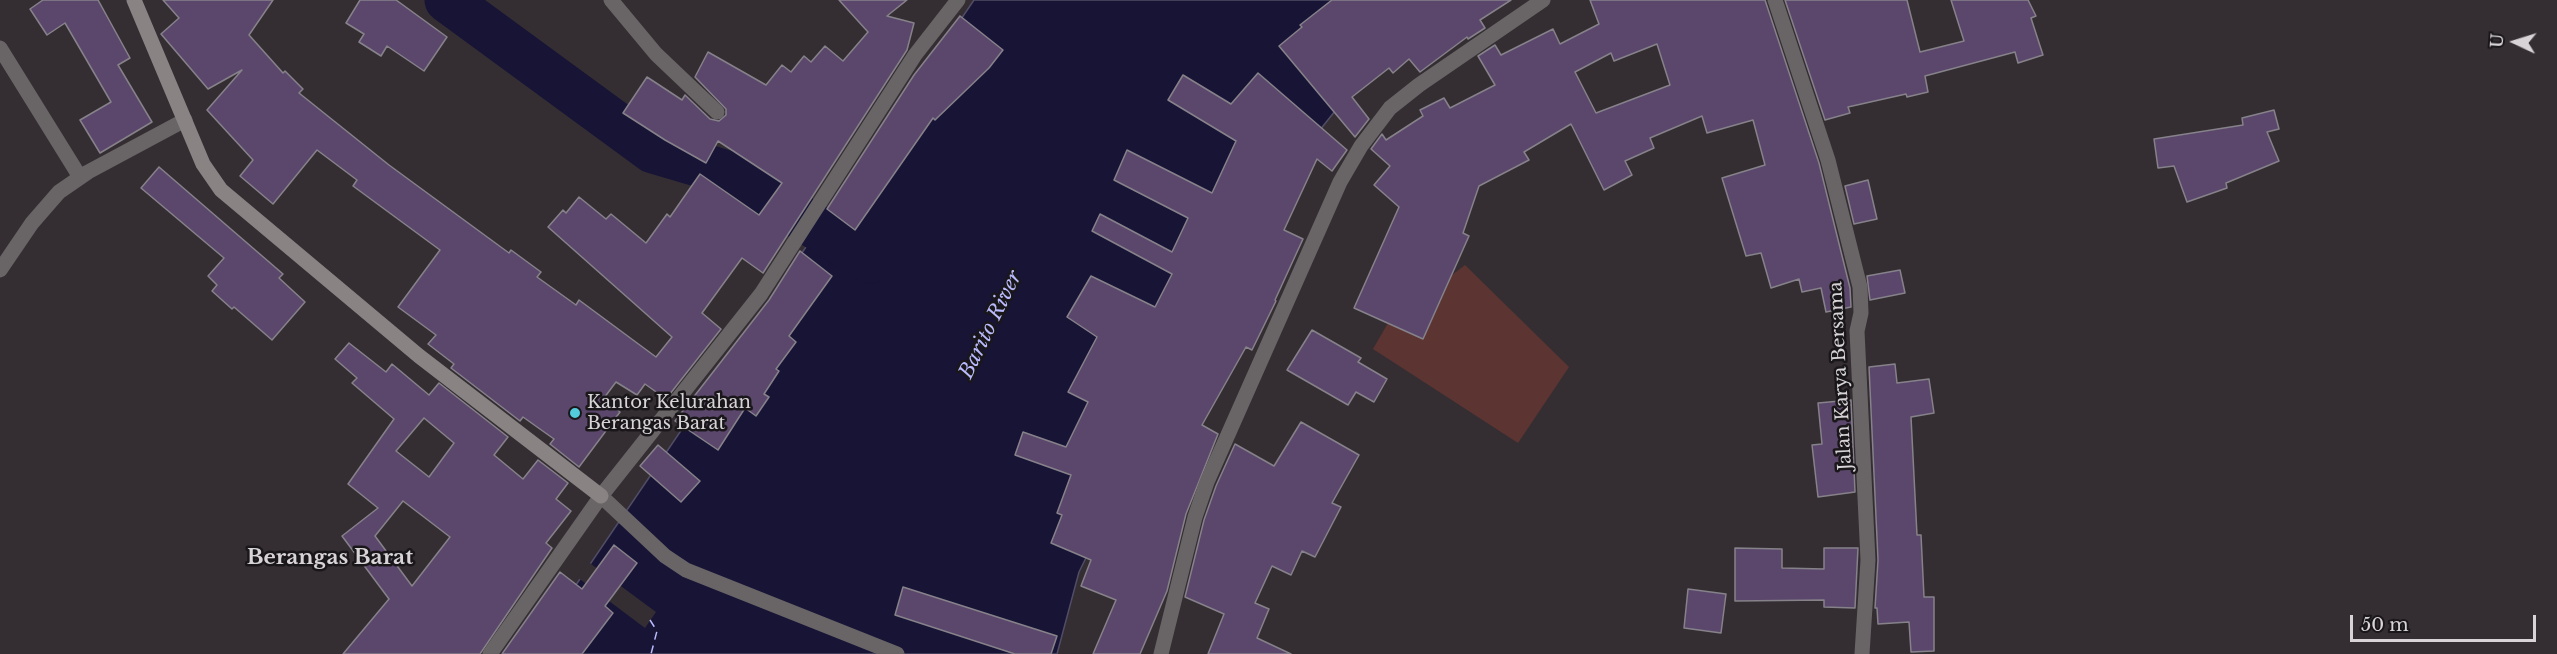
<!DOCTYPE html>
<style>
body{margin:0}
#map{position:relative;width:2557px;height:654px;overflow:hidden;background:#342e33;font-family:"Libre Baskerville",serif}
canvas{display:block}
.north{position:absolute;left:2485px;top:12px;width:60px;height:60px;-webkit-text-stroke:4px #1a171a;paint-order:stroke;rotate:274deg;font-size:16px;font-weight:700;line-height:24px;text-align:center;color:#d7d3d6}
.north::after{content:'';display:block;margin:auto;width:21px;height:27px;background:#d7d3d6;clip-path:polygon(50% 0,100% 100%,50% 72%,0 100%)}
.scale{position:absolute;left:2350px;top:615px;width:186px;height:27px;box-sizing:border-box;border:3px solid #d7d3d6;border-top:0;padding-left:8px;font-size:18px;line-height:21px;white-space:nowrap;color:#d7d3d6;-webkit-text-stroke:4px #1a171a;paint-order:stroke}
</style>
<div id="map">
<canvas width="2557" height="654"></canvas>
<div class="north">U</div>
<div class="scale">50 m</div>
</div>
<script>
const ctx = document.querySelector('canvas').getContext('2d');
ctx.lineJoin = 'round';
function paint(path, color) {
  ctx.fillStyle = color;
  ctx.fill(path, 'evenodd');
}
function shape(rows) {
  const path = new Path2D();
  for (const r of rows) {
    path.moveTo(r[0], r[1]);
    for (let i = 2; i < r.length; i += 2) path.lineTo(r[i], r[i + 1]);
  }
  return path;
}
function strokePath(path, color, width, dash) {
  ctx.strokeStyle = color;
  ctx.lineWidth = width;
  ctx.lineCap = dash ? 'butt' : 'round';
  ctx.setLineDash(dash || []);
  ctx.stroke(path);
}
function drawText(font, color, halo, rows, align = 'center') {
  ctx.font = font + ' "Libre Baskerville",serif';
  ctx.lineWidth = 5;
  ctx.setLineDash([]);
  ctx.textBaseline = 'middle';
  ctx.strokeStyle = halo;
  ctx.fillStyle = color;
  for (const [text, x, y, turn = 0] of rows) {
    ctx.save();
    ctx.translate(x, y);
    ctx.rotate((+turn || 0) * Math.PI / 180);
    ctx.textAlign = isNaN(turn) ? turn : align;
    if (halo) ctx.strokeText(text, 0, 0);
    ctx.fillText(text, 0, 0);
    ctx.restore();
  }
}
paint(shape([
 [1465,265,1569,367,1518,443,1373,349,1388,323,1423,339,1452,275]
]), '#5c3432');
const water = shape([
 [974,0,1424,0,1291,166,1210,304,1079,572,1057,654,529,654,974,0]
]);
paint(water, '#171436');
strokePath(water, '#514d66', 1.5);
paint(shape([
 [587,561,656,612,645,628,577,577]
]), '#342e33');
strokePath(shape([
 [447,0,653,151,731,174,870,261]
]), '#171436', 45);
strokePath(shape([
 [650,620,657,631,651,654]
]), '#b9bafd', 1.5, [8, 6]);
const building = shape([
 [43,0,98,0,130,58,118,65,152,122,100,153,80,120,111,102,65,23,47,35,30,9,43,0],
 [163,0,273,0,249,35,283,73,285,71,303,89,299,93,389,165,509,253,511,250,541,272,537,277,576,305,579,300,656,357,672,337,548,227,563,210,566,213,579,197,606,219,611,214,646,243,667,214,670,217,700,174,759,215,782,183,718,141,706,163,665,140,623,113,647,77,682,100,685,95,710,119,719,121,726,115,726,109,695,77,708,52,766,85,782,65,791,72,804,56,811,62,825,46,843,61,868,32,839,0,907,0,887,16,914,23,907,50,763,273,742,258,702,313,721,329,666,399,645,384,637,395,616,382,604,398,620,412,579,467,550,444,554,439,523,417,520,421,451,368,454,364,428,344,436,335,398,307,440,250,353,186,357,180,317,150,273,204,240,176,253,160,207,110,242,70,208,89,161,34,179,18,163,0],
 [360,0,396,0,447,37,424,71,387,46,381,56,359,42,364,34,346,23,360,0],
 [1332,0,1511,0,1480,20,1485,28,1468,39,1467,37,1420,72,1409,59,1393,73,1389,68,1352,97,1369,119,1355,137,1279,46,1302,27,1300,25,1332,0],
 [1590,0,1765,0,1819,163,1850,288,1851,307,1826,312,1821,288,1802,292,1799,279,1771,288,1761,253,1746,256,1722,178,1765,165,1753,120,1707,133,1702,116,1650,138,1654,148,1625,161,1632,175,1604,190,1571,124,1524,152,1529,160,1479,186,1463,233,1469,236,1423,339,1354,308,1399,207,1374,185,1390,166,1371,149,1382,134,1386,140,1423,116,1420,110,1444,98,1450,108,1495,85,1478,56,1495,45,1501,55,1553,29,1560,44,1599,24,1590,0],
 [1657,44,1670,85,1596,113,1575,72,1611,53,1614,61,1657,44],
 [1785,0,1907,0,1920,52,1964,41,1951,0,2028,0,2036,16,2031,18,2043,55,2018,63,2015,52,1925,76,1928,92,1907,97,1906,94,1848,107,1850,113,1825,120,1785,0],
 [960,16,1003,50,989,68,935,120,933,118,855,230,827,209,914,75,960,16],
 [1258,73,1347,150,1332,171,1317,159,1284,230,1303,239,1275,300,1276,301,1252,350,1246,347,1202,425,1218,434,1186,514,1167,591,1140,654,1093,654,1116,600,1081,586,1091,560,1051,543,1062,515,1057,513,1071,475,1015,455,1023,432,1066,447,1088,402,1068,392,1097,337,1067,317,1091,276,1155,307,1172,274,1092,231,1100,214,1172,252,1188,218,1114,180,1127,150,1212,193,1236,141,1168,100,1183,75,1231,104,1258,73],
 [2274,110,2279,129,2267,132,2279,161,2226,183,2227,188,2187,202,2174,166,2158,168,2154,139,2243,125,2242,118,2274,110],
 [159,167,283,274,279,278,305,302,272,340,234,307,232,309,212,291,217,285,208,276,224,258,141,188,159,167],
 [1868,180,1877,219,1854,224,1845,186,1868,180],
 [800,251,832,276,789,336,796,342,776,369,779,371,764,394,769,397,756,416,745,408,718,450,675,421,769,300,800,251],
 [1900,270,1905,293,1870,300,1867,276,1900,270],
 [1312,330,1361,358,1358,362,1387,379,1374,402,1356,392,1348,405,1287,370,1312,330],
 [349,343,386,372,392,364,429,395,439,383,508,437,494,455,523,479,538,460,568,483,556,499,571,511,546,543,552,548,480,654,343,654,389,599,342,536,378,508,348,484,394,419,352,383,357,378,335,359,349,343],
 [424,418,454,443,429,477,396,451,424,418],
 [403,501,450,537,412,586,375,536,403,501],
 [1895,364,1897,383,1929,379,1934,413,1911,417,1917,535,1921,535,1924,597,1934,597,1934,651,1911,652,1909,622,1878,624,1877,608,1875,608,1878,560,1869,367,1895,364],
 [1851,400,1855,492,1818,497,1812,445,1822,444,1818,403,1851,400],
 [1301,422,1359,455,1332,503,1341,507,1315,557,1302,551,1291,575,1272,566,1255,603,1269,609,1257,638,1291,654,1208,654,1224,614,1185,597,1204,520,1216,486,1235,444,1274,466,1301,422],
 [658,445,700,481,681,502,640,466,658,445],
 [614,545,637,563,605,606,613,613,582,654,502,654,560,572,582,589,614,545],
 [1735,548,1782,549,1782,568,1824,569,1824,548,1858,548,1855,608,1824,607,1824,600,1735,601,1735,548],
 [903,587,1057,636,1051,654,1015,654,895,615,903,587],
 [1688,589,1726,594,1721,633,1684,628,1688,589]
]);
paint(building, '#5b476c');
strokePath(building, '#86828a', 1.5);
strokePath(shape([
 [611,0,656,54,717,112],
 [1775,0,1828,160,1860,287,1861,313,1857,331,1868,560,1862,654],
 [0,48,80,177],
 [0,270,32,223,59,192,88,172,185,120],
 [601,496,665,556,686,570,897,654],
 [490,654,601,496,761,294,915,55,958,0],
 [1161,654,1195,517,1207,482,1340,182,1361,146,1390,108,1419,85,1543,0]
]), '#696566', 15);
strokePath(shape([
 [134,0,203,164,221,190,419,356,601,496]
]), '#898384', 15);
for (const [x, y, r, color] of [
 [575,413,6,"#53cbdb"]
]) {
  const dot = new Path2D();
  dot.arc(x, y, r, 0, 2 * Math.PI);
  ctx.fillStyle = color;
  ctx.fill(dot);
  strokePath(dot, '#1a171a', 2);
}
drawText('18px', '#d7d3d6', '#1a171a', [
 ["Jalan Karya Bersama",1841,376,-93]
]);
drawText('18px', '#d7d3d6', '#1a171a', [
 ["Kantor Kelurahan",587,403],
 ["Berangas Barat",587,424]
], 'left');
drawText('italic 20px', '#b9bafd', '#1a171a', [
 ["Barito River",991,325,-64]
]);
drawText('bold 21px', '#d7d3d6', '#1a171a', [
 ["Berangas Barat",330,558]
]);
</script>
